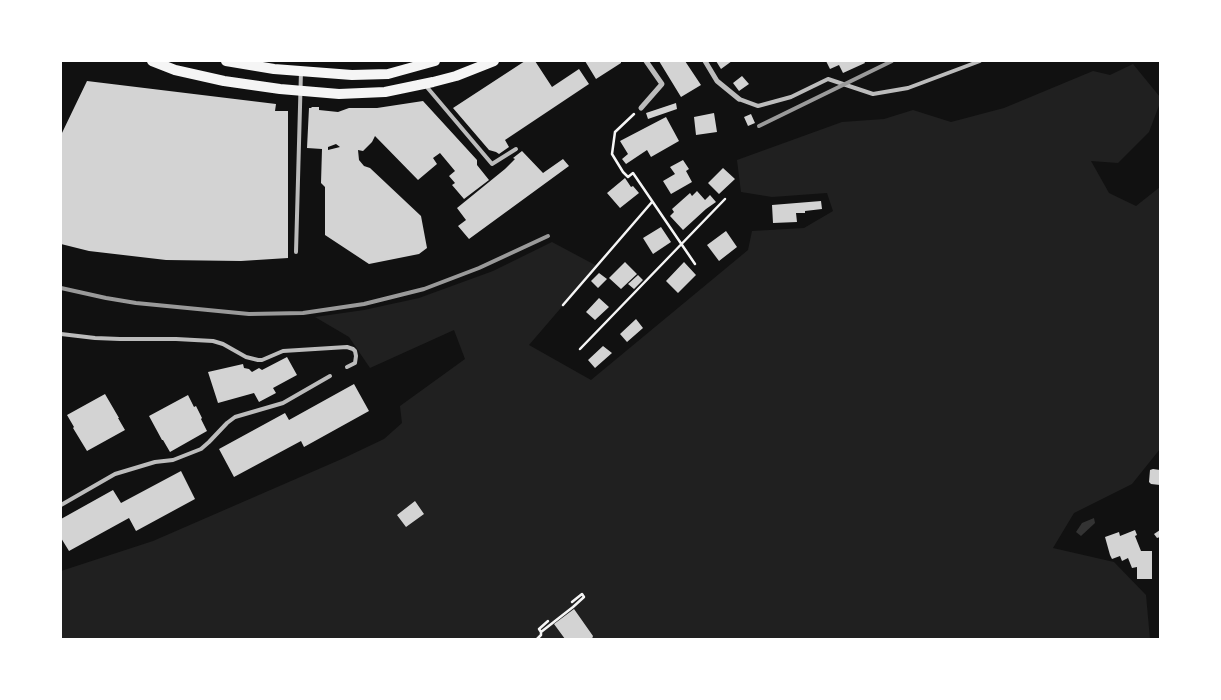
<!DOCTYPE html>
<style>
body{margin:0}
#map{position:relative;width:1221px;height:700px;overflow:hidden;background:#111;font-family:"Archivo Narrow",sans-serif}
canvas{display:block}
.frame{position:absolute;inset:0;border:62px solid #fff;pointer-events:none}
</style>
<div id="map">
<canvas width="1221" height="700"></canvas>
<div class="frame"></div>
</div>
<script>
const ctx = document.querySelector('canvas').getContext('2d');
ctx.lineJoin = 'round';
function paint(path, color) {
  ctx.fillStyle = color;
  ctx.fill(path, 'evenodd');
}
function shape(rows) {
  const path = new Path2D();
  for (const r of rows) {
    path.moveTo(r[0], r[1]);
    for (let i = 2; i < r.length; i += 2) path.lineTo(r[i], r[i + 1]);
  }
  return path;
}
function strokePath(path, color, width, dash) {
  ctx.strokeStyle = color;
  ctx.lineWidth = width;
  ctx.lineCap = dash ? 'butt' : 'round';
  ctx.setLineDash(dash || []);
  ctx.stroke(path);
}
paint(shape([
 [1133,64,1160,97,1160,103,1149,132,1118,163,1091,161,1109,193,1136,206,1160,187,1160,449,1132,484,1074,513,1053,548,1114,562,1146,595,1150,639,61,639,61,571,153,541,344,458,384,439,402,423,400,406,465,359,454,330,370,368,349,337,315,317,364,310,419,298,493,271,552,242,597,266,529,345,591,380,748,250,752,231,804,228,833,211,827,193,772,197,741,192,737,160,842,122,884,119,913,110,951,122,1004,108,1093,71,1110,75]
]), '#202020');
paint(shape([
 [1094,518,1095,523,1081,536,1076,532,1082,523]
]), '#333');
paint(shape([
 [525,61,535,61,552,87,579,69,589,84,505,140,509,147,499,154,496,152,489,150,453,108],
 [585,61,621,61,621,63,596,79],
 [659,61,685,61,701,85,681,97],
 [716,61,732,61,721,69],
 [826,61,864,61,865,63,843,73,839,65,830,69],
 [742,76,749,84,739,91,733,83],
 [87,81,276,104,275,111,288,111,288,258,241,261,166,260,89,251,61,244,61,135],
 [423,101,477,160,477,165,489,180,464,199,452,185,455,183,449,176,455,171,440,153,433,158,437,164,418,180,375,136,372,142,363,151,358,150,359,160,364,166,370,168,421,216,427,248,419,254,369,264,325,235,325,187,321,183,322,149,307,148,309,108,311,108,312,107,319,107,319,110,338,112,349,108,377,108],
 [336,144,340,147,328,150,328,147],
 [676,103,677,109,648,119,646,113],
 [714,113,717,132,696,135,694,117],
 [751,114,755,123,748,126,744,117],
 [666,117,679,141,651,157,647,150,626,164,622,159,628,154,620,141],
 [522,151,543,173,563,159,569,166,469,239,458,226,466,220,457,208,505,169,515,159,513,158],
 [683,160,689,169,686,171,692,182,671,194,663,181,675,174,670,167],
 [723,168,735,179,719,194,708,183],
 [625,178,631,187,633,186,639,193,620,208,607,193],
 [697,191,705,200,710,195,716,202,706,209,683,230,670,216,674,212,672,209,690,193,692,196],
 [821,201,822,209,805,211,805,213,796,213,797,222,773,223,772,205],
 [661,227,671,242,653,254,643,238],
 [726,231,737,247,719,261,707,245],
 [625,262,637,274,621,289,609,278],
 [684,262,696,275,678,293,666,281],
 [599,273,607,279,598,288,591,281],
 [638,275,643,280,634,289,628,284],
 [599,298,609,307,595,320,586,312],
 [636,319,643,328,627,342,620,334],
 [603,346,612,353,595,368,588,360],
 [287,357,297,375,273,388,276,393,259,402,254,393,218,403,208,372,243,364,244,368,249,369,252,372,259,368,262,370],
 [354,384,369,411,304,447,301,441,234,477,219,449,285,413,289,420],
 [105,394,119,418,118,418,125,430,87,451,73,428,74,427,67,415],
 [188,395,194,407,196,406,202,418,201,419,207,431,170,452,163,440,162,440,149,416],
 [1153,469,1160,470,1160,485,1151,484,1149,482,1150,470],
 [181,471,195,499,136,531,129,518,69,551,61,538,61,519,113,490,121,503],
 [415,501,424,514,406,527,397,515],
 [1135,530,1137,535,1135,536,1141,551,1152,551,1152,579,1137,579,1137,567,1132,568,1128,558,1122,561,1120,556,1112,559,1110,555,1105,537,1119,532,1120,536],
 [1160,530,1160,537,1157,538,1154,534],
 [574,609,593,636,592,639,565,639,554,624]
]), '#d3d3d3');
strokePath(shape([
 [634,114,615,132,612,154,623,172,628,177,633,173,695,264],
 [563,305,652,202],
 [580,349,725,199],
 [548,621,539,629,541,632,573,607,584,597,582,594,572,602],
 [537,639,541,635,541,632]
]), '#f5f5f5', 2.5);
strokePath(shape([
 [426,86,492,164,516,149],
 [739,99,758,106,791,97,828,79,873,94,908,88,980,61],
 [296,252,301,71],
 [61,334,95,338,120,339,176,339,213,341,223,344,246,357,258,360,262,360,283,351,347,347,353,349,355,351,356,356,355,363,347,367],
 [61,505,115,474,155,462,173,460,201,449,209,442,227,423,235,417,283,403,330,376]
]), '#bcbcbc', 4);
strokePath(shape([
 [705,61,717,81,739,99],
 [641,108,662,84,646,61]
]), '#bcbcbc', 5);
strokePath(shape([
 [152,61,175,70,224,81,280,89,339,94,385,92,433,82,456,76,494,61],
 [226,61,274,69,352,75,388,74,435,61]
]), '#f5f5f5', 10);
strokePath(shape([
 [759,126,892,61],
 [61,288,106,298,136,303,249,314,303,313,364,304,424,289,479,268,548,236]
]), '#9a9a9a', 4);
</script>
